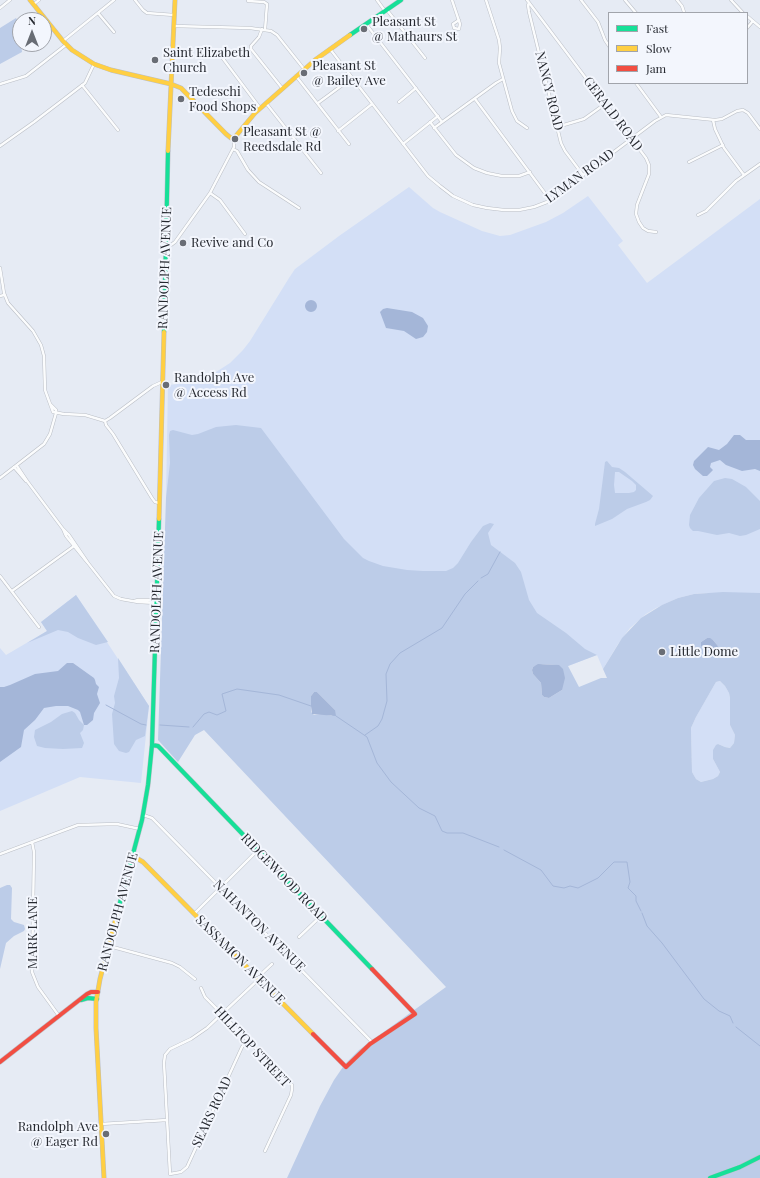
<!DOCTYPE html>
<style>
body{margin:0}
#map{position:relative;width:760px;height:1178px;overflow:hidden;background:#e6ebf4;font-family:"Playfair Display",serif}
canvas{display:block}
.legend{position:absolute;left:608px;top:12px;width:140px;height:72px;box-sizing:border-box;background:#f3f6fd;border:1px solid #a1a4ab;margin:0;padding:5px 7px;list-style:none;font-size:12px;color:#262930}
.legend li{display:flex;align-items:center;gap:8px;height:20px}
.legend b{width:20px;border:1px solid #a1a4ab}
.north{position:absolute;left:12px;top:12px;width:40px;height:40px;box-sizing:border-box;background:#f3f6fd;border:1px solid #a1a4ab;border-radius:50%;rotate:0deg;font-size:11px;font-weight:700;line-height:16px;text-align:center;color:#262930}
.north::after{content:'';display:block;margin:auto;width:14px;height:18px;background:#696d75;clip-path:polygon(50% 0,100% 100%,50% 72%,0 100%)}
</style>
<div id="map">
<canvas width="760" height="1178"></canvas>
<ul class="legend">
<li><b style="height:5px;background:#16e098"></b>Fast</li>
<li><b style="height:5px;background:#ffcf43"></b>Slow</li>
<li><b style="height:5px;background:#f24e42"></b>Jam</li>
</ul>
<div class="north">N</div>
</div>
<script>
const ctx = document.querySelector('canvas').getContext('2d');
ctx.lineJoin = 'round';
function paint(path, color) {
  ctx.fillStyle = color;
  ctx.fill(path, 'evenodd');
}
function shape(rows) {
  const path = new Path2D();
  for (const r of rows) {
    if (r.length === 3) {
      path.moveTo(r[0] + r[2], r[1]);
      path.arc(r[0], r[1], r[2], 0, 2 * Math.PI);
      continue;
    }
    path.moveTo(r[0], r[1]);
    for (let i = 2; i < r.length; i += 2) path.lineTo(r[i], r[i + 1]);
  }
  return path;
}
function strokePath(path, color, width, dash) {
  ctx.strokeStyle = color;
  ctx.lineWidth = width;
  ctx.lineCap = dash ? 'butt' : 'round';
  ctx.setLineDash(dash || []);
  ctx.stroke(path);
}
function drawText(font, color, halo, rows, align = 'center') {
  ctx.font = font + ' "Playfair Display",serif';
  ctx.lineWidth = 4;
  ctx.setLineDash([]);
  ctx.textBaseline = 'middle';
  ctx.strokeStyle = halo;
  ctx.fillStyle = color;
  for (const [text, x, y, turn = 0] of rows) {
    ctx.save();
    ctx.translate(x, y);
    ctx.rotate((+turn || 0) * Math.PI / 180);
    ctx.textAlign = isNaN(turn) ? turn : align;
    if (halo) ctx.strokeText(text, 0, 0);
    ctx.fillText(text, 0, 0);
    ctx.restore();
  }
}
paint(shape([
 [409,187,433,208,440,212,482,231,500,236,510,235,546,222,563,213,588,196,623,241,618,245,647,283,760,199,760,593,706,593,694,594,678,598,656,608,646,614,630,628,618,644,603,669,597,655,568,666,168,502,166,498,168,385,188,383,202,379,213,374,230,363,243,350,250,341,289,278,295,269,339,236],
 [76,595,149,706,141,783,80,777,0,811,0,648,6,655,47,631,41,622],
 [720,681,725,686,729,693,730,698,730,725,735,735,734,743,730,748,725,747,718,744,713,759,720,772,718,776,713,779,701,782,696,779,692,772,691,728,696,717,716,682]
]), '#d3dff6');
paint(shape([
 [16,18,20,25,20,44,21,44,22,52,0,64,0,28],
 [236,425,261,428,344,539,363,558,369,561,383,566,407,570,423,571,446,571,453,568,458,563,471,542,483,526,490,523,494,524,488,533,491,545,515,563,521,572,529,600,537,613,566,633,585,649,597,655,568,666,579,687,601,678,607,678,603,669,622,638,641,618,662,605,678,598,694,594,723,592,760,593,760,1178,287,1178,320,1106,334,1080,345,1064,359,1050,446,987,204,730,195,735,178,762,158,740,166,498,170,463,169,435,170,431,173,430,192,435,198,434,216,427],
 [707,638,713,640,718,646,712,652,704,650,701,646,701,642],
 [543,664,556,665,562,690,549,698,544,697,542,695,541,683,533,674,532,670,533,667],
 [720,681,725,686,729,693,730,698,730,725,735,735,734,743,730,748,725,747,718,744,716,745,713,750,713,759,720,772,718,776,713,779,701,782,696,779,692,772,691,728,696,717,716,682],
 [314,692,317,692,335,710,332,716,322,714,314,715,311,712,311,696],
 [607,461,612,467,619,468,625,472,653,496,650,500,646,502,627,509,612,519,595,526,595,524,599,509,605,462],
 [615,472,619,472,632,481,636,485,636,490,634,492,629,493,615,493,614,485],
 [725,478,732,479,746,487,760,501,760,529,746,535,740,536,729,533,717,535,698,531,693,531,690,528,689,525,690,515,699,498,714,481],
 [76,595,108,642,96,645,78,638,68,632,58,630,27,643,47,631,41,622],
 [118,658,149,706,145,736,136,740,129,752,126,753,119,751,114,744,112,714,115,703,114,696,119,678],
 [72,711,75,713,79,720,84,725,83,730,80,733,84,743,82,748,63,749,45,748,37,746,34,737,35,730,51,722,62,714],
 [7,885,10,885,12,888,11,919,14,922,24,925,25,929,24,931,14,936,6,943,0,969,0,888]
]), '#bccce8');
paint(shape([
 [311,306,6],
 [387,308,412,312,423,318,428,326,427,332,423,337,416,339,404,331,386,328,380,312,383,309],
 [734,435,740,435,746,440,760,440,760,471,755,469,742,471,726,465,720,460,711,463,710,467,713,470,707,476,703,476,695,469,693,465,694,461,708,447,719,450,727,444],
 [707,638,710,638,713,640,718,646,717,649,712,652,704,650,701,646,701,642],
 [67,663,73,663,94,678,95,680,96,684,99,687,97,694,100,703,94,713,93,720,87,725,84,725,80,712,78,710,68,706,56,706,44,708,35,720,24,730,21,747,0,762,0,687,4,687,10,685,35,674,58,671],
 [538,664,559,665,563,669,565,678,562,690,549,698,544,697,542,695,541,683,533,674,532,670,533,667],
 [314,692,317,692,335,710,336,716,312,714,311,706,311,696]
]), '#a4b6d8');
strokePath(shape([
 [481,578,488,574,500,552],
 [106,705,141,724,146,725],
 [336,716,367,737,377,763,391,782,419,808,435,816,442,831,447,833,463,833,499,847],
 [160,725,189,727],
 [193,727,204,714,209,712,217,715,226,711,222,694,237,689,279,695,311,706],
 [365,735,378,726,382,719,387,701,386,674,390,664,400,653,442,628,465,594,478,581],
 [504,850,541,870,553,886,564,888,570,886,578,888,598,878,614,862,627,862,630,882,628,888,636,896,636,901,641,911],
 [642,913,647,926,662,943,704,999,719,1011,730,1016,733,1023],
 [736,1027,760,1046]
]), '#a4b6d8', 1);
const street = shape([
 [135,0,143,10,147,13,174,15],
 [377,0,385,11],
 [452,0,460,24,459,29,454,28,453,24,459,20],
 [486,0,499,40,500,48,499,63,512,111,517,121,527,128],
 [527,0,646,158,649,165,649,174,637,205,636,214,639,222,643,228,648,231,656,232],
 [581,0,598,22,605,40,609,46],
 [625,0,636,13],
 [677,0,682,6,684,12],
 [731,0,743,13],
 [248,1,264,2,267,4,265,30],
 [529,3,528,5,529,12,561,143,565,151,583,175],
 [34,4,39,0],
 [0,8,10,0],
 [387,10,425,58],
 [98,13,114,32],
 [747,16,760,27],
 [366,24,442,122],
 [174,26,250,28,271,31,277,35,304,69],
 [747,28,753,21],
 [262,29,259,37,251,46,251,49,282,88],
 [63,41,114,0],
 [330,49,428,176,440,186,453,196,473,205,487,208,504,210,519,210,534,207,547,202,558,194,655,121,666,115,715,120,722,119,737,111,743,110,748,113,760,129],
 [221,56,260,108],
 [296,76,349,144],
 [636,83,661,117],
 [0,84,26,76,67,44],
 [82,85,118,130],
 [475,99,550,200],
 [399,102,416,88],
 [266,103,321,173],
 [318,103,352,78],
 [713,120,715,129,724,148,744,175],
 [430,122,456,155,474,168,487,173,502,176,519,176,530,172],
 [557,127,584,119,605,104],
 [434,128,496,83,503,79],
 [338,131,372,104],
 [403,144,438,116],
 [0,146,34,122,85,83,94,64],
 [233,149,237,151,248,170,259,182,299,208],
 [689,162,723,145],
 [210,193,220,200,245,234],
 [698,215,706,211,736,181,760,164],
 [166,245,171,245,175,242,210,193,234,147,234,138],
 [0,268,4,293,8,303,33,331,41,345,44,356,45,390,53,412,64,414,85,415,105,421],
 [0,296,4,295],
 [50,404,56,410,56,413],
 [105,421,106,425,113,434,152,498,155,502,159,503],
 [105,421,110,418,153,386,162,382],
 [17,466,27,481,63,529,66,536,87,562],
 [14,467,26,481],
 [0,478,44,444,50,434,56,413],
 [63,529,69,535,88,563,114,596,121,599,138,602,156,603],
 [0,576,39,627],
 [12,591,74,546],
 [134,601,138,600,156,600],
 [143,815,152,818,372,1042],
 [32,842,34,852,32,972,38,987,59,1016],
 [0,854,78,825,117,824,140,829],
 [194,914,258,850],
 [299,937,321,916],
 [109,946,172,963,180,967,195,979],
 [257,978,272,964],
 [201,988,205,997,292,1085,292,1089,291,1095,265,1151],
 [248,1040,242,1047,187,1167,181,1172,170,1174,164,1063,165,1055,170,1049,191,1039,207,1028,259,979],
 [101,1124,167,1120]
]);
const fast = shape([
 [350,35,401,0],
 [164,332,168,151],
 [152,745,158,746,161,749,372,969],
 [118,910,142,820,148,785,152,745,159,519],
 [81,1000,88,998,97,999],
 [710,1178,740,1167,760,1157]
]);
const slow = shape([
 [30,0,63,41,72,50,94,64,111,70,171,84],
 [171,84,181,88,226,134,231,138,235,137,255,113,315,60,350,35],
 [168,151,175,0],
 [159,519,164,332],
 [133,856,143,862,313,1034],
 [104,1178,96,1028,96,1002,100,979,118,910]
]);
const jam = shape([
 [313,1034,346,1067,370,1044,415,1014,372,969],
 [0,1062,87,994,91,992,98,992]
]);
strokePath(street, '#babec5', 3.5);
strokePath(fast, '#babec5', 5);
strokePath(slow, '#babec5', 5);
strokePath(jam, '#babec5', 5);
strokePath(street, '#fbfcfd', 2.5);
strokePath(fast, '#16e098', 4);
strokePath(slow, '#ffcf43', 4);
strokePath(jam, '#f24e42', 4);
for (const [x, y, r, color] of [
 [364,29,4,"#696d75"],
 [155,60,4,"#696d75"],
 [304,73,4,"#696d75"],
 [181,99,4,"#696d75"],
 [235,139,4,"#696d75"],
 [183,243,4,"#696d75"],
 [166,385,4,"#696d75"],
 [662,652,4,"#696d75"],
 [106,1134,4,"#696d75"]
]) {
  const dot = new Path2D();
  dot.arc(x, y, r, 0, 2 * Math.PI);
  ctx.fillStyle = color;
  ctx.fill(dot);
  strokePath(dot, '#f3f6fd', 1.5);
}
drawText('13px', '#262930', '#f3f6fd', [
 ["Pleasant St",372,22],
 ["@ Mathaurs St",372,37],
 ["Saint Elizabeth",163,53],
 ["Church",163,68],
 ["Pleasant St",312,66],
 ["@ Bailey Ave",312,81],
 ["Tedeschi",189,92],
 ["Food Shops",189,107],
 ["Pleasant St @",243,132],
 ["Reedsdale Rd",243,147],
 ["Revive and Co",191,243],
 ["Randolph Ave",174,378],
 ["@ Access Rd",174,393],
 ["Little Dome",670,652],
 ["Randolph Ave",98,1127,"right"],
 ["@ Eager Rd",98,1142,"right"]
], 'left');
drawText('13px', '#262930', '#f3f6fd', [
 ["NANCY ROAD",549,91,76],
 ["GERALD ROAD",613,114,53],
 ["LYMAN ROAD",580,176,-36],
 ["RANDOLPH AVENUE",165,268,-88],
 ["RANDOLPH AVENUE",157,592,-88],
 ["RIDGEWOOD ROAD",284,878,46],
 ["RANDOLPH AVENUE",118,912,-75],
 ["NAHANTON AVENUE",259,926,45],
 ["MARK LANE",33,933,-90],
 ["SASSAMON AVENUE",240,960,45],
 ["HILLTOP STREET",252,1047,47],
 ["SEARS ROAD",212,1112,-65]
]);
</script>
